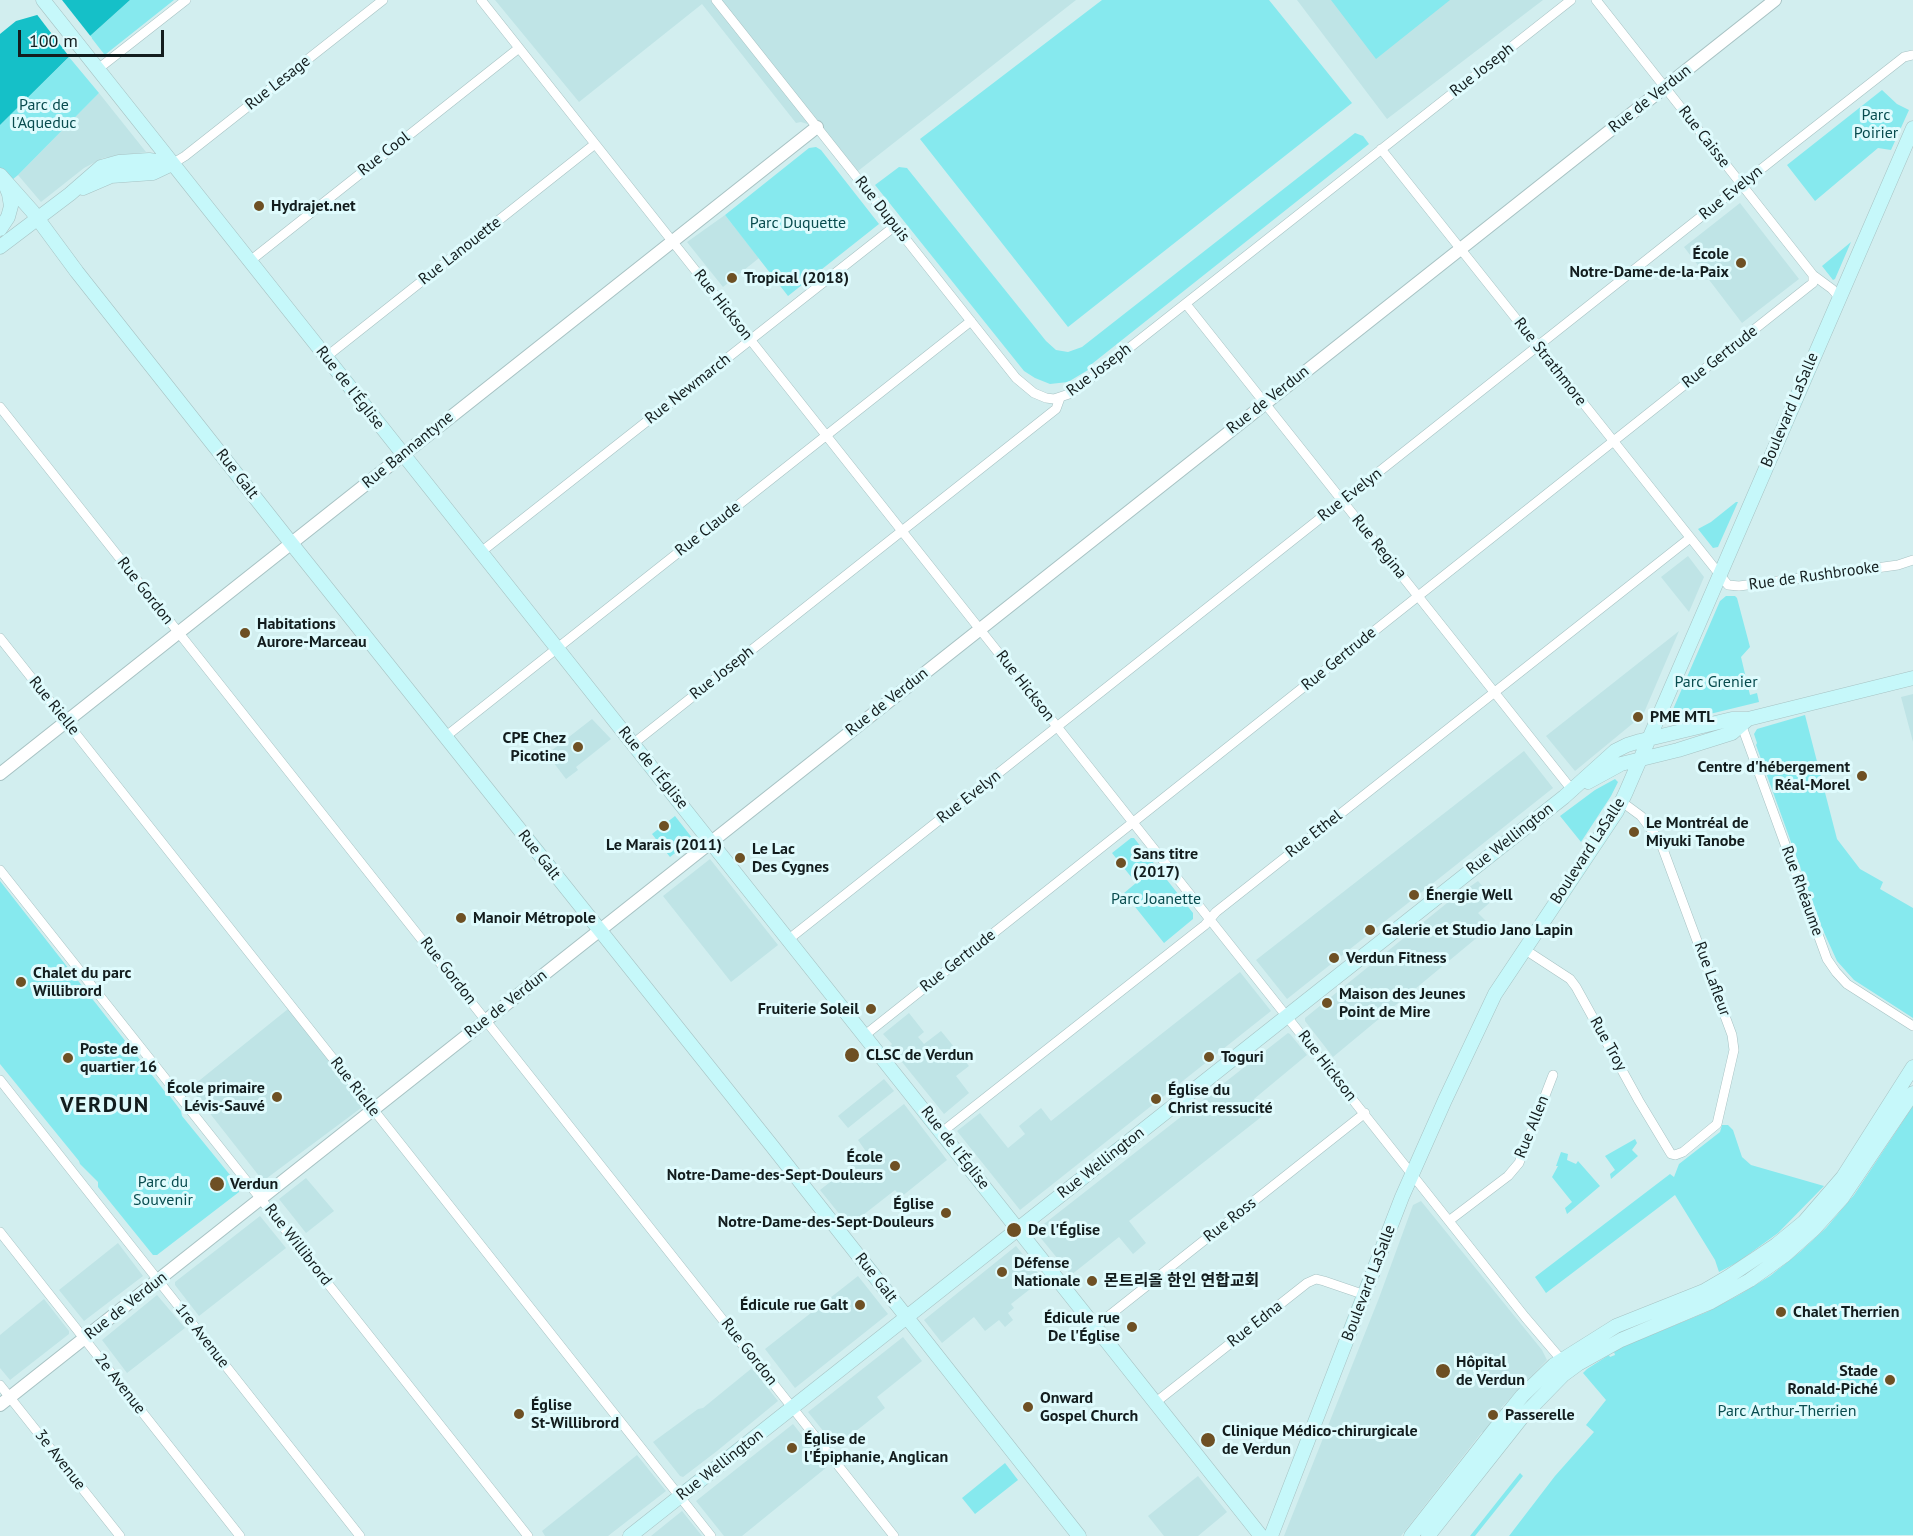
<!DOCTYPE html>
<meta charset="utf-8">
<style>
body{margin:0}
#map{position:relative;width:1913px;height:1536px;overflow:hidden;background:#d2eeef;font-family:"PT Sans",sans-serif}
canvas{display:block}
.scale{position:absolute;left:18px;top:30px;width:146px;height:27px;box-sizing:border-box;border:3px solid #131d1e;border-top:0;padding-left:8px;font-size:18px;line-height:21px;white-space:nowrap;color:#131d1e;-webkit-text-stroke:4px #dffbfd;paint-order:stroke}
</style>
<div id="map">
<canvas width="1913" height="1536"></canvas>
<div class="scale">100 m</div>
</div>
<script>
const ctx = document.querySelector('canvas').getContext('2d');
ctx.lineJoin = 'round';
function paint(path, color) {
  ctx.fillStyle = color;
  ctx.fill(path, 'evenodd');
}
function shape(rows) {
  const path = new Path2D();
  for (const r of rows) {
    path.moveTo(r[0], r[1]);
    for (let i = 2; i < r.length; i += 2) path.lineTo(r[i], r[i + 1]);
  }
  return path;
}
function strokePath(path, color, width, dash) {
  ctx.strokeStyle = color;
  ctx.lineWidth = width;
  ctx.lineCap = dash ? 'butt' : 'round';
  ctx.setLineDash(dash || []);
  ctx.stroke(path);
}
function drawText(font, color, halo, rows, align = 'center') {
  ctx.font = font + ' "PT Sans","Noto Sans KR",sans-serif';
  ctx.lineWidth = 6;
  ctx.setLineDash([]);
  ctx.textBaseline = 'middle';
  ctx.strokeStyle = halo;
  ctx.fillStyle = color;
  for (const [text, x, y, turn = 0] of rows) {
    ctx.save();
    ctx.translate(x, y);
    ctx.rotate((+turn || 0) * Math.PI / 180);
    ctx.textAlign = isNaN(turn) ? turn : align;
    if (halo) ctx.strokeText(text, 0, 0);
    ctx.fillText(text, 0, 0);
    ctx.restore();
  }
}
paint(shape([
 [495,0,1076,0,858,171,817,127,801,122,796,123,702,4,579,102],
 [1297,0,1543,0,1387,119],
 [99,93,146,152,103,158,84,168,41,202,18,175],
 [1740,203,1799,279,1742,323,1684,247],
 [725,215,759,258,723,287,687,242],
 [1688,556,1704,577,1689,612,1661,577],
 [1679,631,1643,715,1575,771,1546,736],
 [1913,694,1913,742,1901,697],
 [592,719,611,739,576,767,578,770,566,779,547,754],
 [1524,751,1553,788,1287,999,1256,960],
 [710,859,778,945,731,982,663,896],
 [1478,881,1494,899,1478,913,1491,926,1333,1057,1305,1021,1305,1018,1452,899],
 [1240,972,1271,1011,1020,1210,957,1131,980,1113,1008,1148,1025,1134,1019,1126,1041,1108,1051,1121],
 [288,1009,365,1105,263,1181,190,1088],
 [909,1013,924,1032,918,1037,924,1044,941,1031,955,1048,954,1050,957,1051,969,1066,956,1076,969,1093,944,1114,902,1062,904,1060,890,1046,892,1044,883,1034],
 [1288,1033,1290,1034,1307,1055,1254,1099,1265,1114,1129,1221,1146,1243,1133,1254,1119,1237,1071,1275,1035,1231],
 [884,1079,894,1091,848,1128,838,1116],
 [904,1104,947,1160,901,1197,895,1190,849,1226,820,1190,867,1153,858,1140],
 [306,1178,334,1211,306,1233,279,1199],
 [1421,1201,1542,1350,1547,1360,1501,1408,1503,1410,1484,1434,1482,1432,1401,1536,1284,1536,1379,1298,1413,1205],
 [260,1216,286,1248,199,1316,175,1285,175,1282],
 [118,1243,143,1276,84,1321,59,1290],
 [1016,1246,1043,1279,1011,1304,1014,1308,1008,1313,1013,1320,1005,1327,999,1320,985,1331,974,1317,942,1343,924,1320],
 [858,1276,888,1314,795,1388,765,1349],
 [157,1295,185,1328,127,1373,102,1340],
 [44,1299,69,1331,69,1334,10,1380,0,1368,0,1335],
 [903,1337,922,1361,877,1397,885,1408,836,1447,808,1412],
 [752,1368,778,1401,717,1451,683,1477,680,1476,653,1442,698,1409,703,1408],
 [793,1424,827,1467,742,1536,724,1536,696,1501],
 [637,1455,666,1491,608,1536,545,1536,542,1531],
 [1198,1476,1227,1512,1198,1536,1164,1536,1148,1516],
 [682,1511,702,1536,651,1536,667,1523]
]), '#bfe4e6');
paint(shape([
 [130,0,174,0,106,54,104,54,90,36],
 [1102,0,1269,0,1352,103,1068,327,920,139],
 [1331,0,1450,0,1376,59],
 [69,57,99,93,18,175,0,190,0,125],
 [1882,90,1897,104,1909,110,1891,150,1878,148,1815,201,1787,165],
 [1355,133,1363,136,1369,144,1088,367,1088,370,1068,382,1050,384,1035,378,1024,371,875,185,899,167,907,168,1046,341,1056,350,1068,352,1082,347],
 [816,147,821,150,879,224,788,296,725,215,809,148],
 [1851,242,1835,279,1833,280,1822,266],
 [1736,502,1738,502,1718,547,1713,548,1698,529,1711,522],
 [1726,596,1735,596,1737,598,1750,647,1741,657,1750,695,1757,693,1759,702,1673,723,1670,718,1674,707,1720,601],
 [1805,715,1837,839,1860,869,1883,882,1880,889,1913,908,1913,1018,1854,980,1837,961,1822,928,1756,745,1757,743,1754,734,1757,729],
 [1615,779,1618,782,1611,796,1581,842,1560,816,1595,790],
 [675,816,693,839,670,857,652,834],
 [1131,838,1134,838,1193,913,1193,919,1164,943,1124,893,1136,883,1112,853],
 [0,881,166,1093,169,1095,181,1111,182,1116,239,1186,239,1192,157,1255,153,1255,98,1187,98,1182,80,1164,79,1161,0,1064],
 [1913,1106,1913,1535,1509,1536,1555,1476,1594,1432,1586,1425,1606,1400,1583,1373,1587,1369,1609,1355,1610,1357,1615,1355,1614,1352,1624,1346,1707,1312,1739,1295,1770,1276,1800,1252,1826,1228,1854,1195],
 [1722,1125,1728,1125,1733,1130,1742,1157,1751,1165,1824,1186,1778,1233,1738,1262,1719,1272,1715,1260,1675,1195,1546,1293,1535,1277,1670,1174,1674,1177,1679,1164,1720,1132],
 [1635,1139,1637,1143,1632,1150,1638,1156,1611,1179,1610,1174,1615,1170,1605,1156],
 [1561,1152,1568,1154,1567,1160,1576,1164,1578,1161,1600,1186,1567,1214,1565,1208,1572,1202,1552,1177,1558,1166,1556,1166],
 [1005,1463,1018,1480,975,1514,962,1498],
 [1520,1473,1523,1476,1475,1536,1470,1536]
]), '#86e9ee');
paint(shape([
 [54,0,130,0,90,36,0,125,0,34,16,21,37,15]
]), '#15c0c8');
paint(shape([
 [50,0,62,0,92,38,71,59,35,12]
]), '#d2eeef');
const minor = shape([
 [481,0,1525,1317,1565,1364],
 [716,0,1016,378,1034,393,1046,398,1054,399,1072,393,1571,0],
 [1596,0,1813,275,1832,289,1839,297],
 [98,69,186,0],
 [1381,149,1728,585,1739,586,1840,573,1898,565,1913,560],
 [172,164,185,156,383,0],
 [250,261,519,48],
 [1186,304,1572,790],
 [326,357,595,144],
 [0,407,894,1536],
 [481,552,895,226],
 [0,638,711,1536],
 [1740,721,1827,959,1836,972,1847,984,1913,1026],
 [445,737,971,321],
 [634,743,1056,409,1060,398],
 [0,870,528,1536],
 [789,939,1784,151,1904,57,1913,55],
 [1524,949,1570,979,1576,987,1639,1101,1671,1154,1675,1155,1683,1152,1717,1124,1734,1050,1732,1035,1660,841,1641,816,1622,802],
 [865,1035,1809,286,1813,283,1813,275],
 [0,1080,360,1536],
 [942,1132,1205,925,1216,912,1690,538],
 [1450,1220,1508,1176,1519,1163,1553,1075],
 [0,1232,240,1536],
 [1096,1326,1365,1113],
 [0,1385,120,1536],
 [1156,1402,1307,1283,1316,1279,1324,1281,1365,1295]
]);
const tertiary = shape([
 [0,774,817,127],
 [0,1405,1775,0]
]);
const secondary = shape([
 [43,0,1261,1536],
 [0,175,32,211,77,272,291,543,772,1146,1079,1536],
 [83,188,111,176,153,173,172,164],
 [0,229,8,217,11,206,9,194,5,184],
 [0,247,70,194,101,167,119,162,149,160,172,164],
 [1588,782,1621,764,1678,750,1732,733,1748,719],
 [630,1536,1564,797,1615,751,1627,745,1640,741,1732,719,1748,719,1913,678],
 [1271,1536,1402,1197,1445,1100,1495,994,1617,811,1626,792,1913,128],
 [1411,1536,1495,1429,1522,1396,1554,1365,1616,1326,1704,1291,1728,1277,1776,1245,1804,1222,1843,1177,1913,1067],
 [1428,1536,1523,1416,1563,1375,1578,1364,1621,1340,1711,1302,1750,1280,1785,1255,1814,1229,1842,1198,1913,1093]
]);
strokePath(minor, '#a7c2c3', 10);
strokePath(tertiary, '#a7c2c3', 14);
strokePath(secondary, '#a7c2c3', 15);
strokePath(minor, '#fff', 9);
strokePath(tertiary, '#fff', 12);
strokePath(secondary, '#c6f8fa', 14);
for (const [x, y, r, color] of [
 [259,206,6,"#6e5024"],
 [1741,263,6,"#6e5024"],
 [732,278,6,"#6e5024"],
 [245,633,6,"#6e5024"],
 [1638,717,6,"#6e5024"],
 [578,747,6,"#6e5024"],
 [1862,776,6,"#6e5024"],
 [664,826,6,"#6e5024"],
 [1634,832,6,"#6e5024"],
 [740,858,6,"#6e5024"],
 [1121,863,6,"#6e5024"],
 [1414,895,6,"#6e5024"],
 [461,918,6,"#6e5024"],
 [1370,930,6,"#6e5024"],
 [1334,958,6,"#6e5024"],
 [21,982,6,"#6e5024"],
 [1327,1003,6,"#6e5024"],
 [871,1009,6,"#6e5024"],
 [852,1055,8,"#6e5024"],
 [1209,1057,6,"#6e5024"],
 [68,1058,6,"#6e5024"],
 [277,1097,6,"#6e5024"],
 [1156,1099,6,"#6e5024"],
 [895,1166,6,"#6e5024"],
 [217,1184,8,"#6e5024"],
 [946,1213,6,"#6e5024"],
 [1014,1230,8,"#6e5024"],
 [1002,1272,6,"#6e5024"],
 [1092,1281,6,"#6e5024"],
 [860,1305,6,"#6e5024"],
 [1781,1312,6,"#6e5024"],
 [1132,1327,6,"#6e5024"],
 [1443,1371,8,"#6e5024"],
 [1890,1380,6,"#6e5024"],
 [1028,1407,6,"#6e5024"],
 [519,1414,6,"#6e5024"],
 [1493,1415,6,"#6e5024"],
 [1208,1440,8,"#6e5024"],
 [792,1448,6,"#6e5024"]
]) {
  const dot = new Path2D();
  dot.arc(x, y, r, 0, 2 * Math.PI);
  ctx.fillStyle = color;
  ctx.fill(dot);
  strokePath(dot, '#dffbfd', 2);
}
drawText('16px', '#131d1e', '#dffbfd', [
 ["Rue Joseph",1482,70,-38],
 ["Rue Lesage",278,83,-38],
 ["Rue de Verdun",1650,99,-38],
 ["Rue Caisse",1704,137,52],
 ["Rue Cool",384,154,-38],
 ["Rue Evelyn",1731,193,-39],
 ["Rue Dupuis",882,209,52],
 ["Rue Lanouette",460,251,-38],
 ["Rue Hickson",723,305,52],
 ["Rue Gertrude",1720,357,-38],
 ["Rue Strathmore",1550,362,52],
 ["Rue Joseph",1099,370,-37],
 ["Rue de l'Église",350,388,52],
 ["Rue Newmarch",688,389,-38],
 ["Rue de Verdun",1268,400,-38],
 ["Boulevard LaSalle",1790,410,-67],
 ["Rue Bannantyne",408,450,-39],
 ["Rue Galt",237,474,52],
 ["Rue Evelyn",1350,495,-38],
 ["Rue Claude",708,529,-38],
 ["Rue Regina",1379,547,51],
 ["Rue de Rushbrooke",1814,576,-8],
 ["Rue Gordon",145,591,52],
 ["Rue Gertrude",1339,659,-39],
 ["Rue Joseph",722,673,-38],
 ["Rue Hickson",1025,686,52],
 ["Rue de Verdun",887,702,-38],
 ["Rue Rielle",54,706,51],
 ["Rue de l'Église",653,768,51],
 ["Rue Evelyn",969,797,-38],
 ["Rue Ethel",1314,834,-38],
 ["Rue Wellington",1510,839,-38],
 ["Boulevard LaSalle",1588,851,-57],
 ["Rue Galt",539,855,52],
 ["Rue Rhéaume",1802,891,70],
 ["Rue Gertrude",958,961,-38],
 ["Rue Gordon",448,971,52],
 ["Rue Lafleur",1712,979,70],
 ["Rue de Verdun",506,1004,-38],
 ["Rue Troy",1608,1044,61],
 ["Rue Hickson",1327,1066,52],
 ["Rue Rielle",355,1087,52],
 ["Rue Allen",1532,1127,-68],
 ["Rue de l'Église",955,1148,52],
 ["Rue Wellington",1101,1163,-38],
 ["Rue Ross",1230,1220,-38],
 ["Rue Willibrord",298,1245,52],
 ["Rue Galt",876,1278,52],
 ["Boulevard LaSalle",1369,1283,-69],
 ["Rue de Verdun",126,1306,-38],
 ["Rue Edna",1255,1324,-38],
 ["1re Avenue",202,1336,52],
 ["Rue Gordon",749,1352,52],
 ["2e Avenue",120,1384,52],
 ["3e Avenue",60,1460,52],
 ["Rue Wellington",720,1465,-38]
]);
drawText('16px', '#094c4f', '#dffbfd', [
 ["Parc de",44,105],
 ["l'Aqueduc",44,123],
 ["Parc",1876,115],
 ["Poirier",1876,133],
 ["Parc Duquette",798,223],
 ["Parc Grenier",1716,682],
 ["Parc Joanette",1156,899],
 ["Parc du",163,1182],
 ["Souvenir",163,1200],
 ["Parc Arthur-Therrien",1787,1411]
]);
drawText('bold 16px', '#131d1e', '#dffbfd', [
 ["Hydrajet.net",271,206],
 ["École",1729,254,"right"],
 ["Notre-Dame-de-la-Paix",1729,272,"right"],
 ["Tropical (2018)",744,278],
 ["Habitations",257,624],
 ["Aurore-Marceau",257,642],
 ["PME MTL",1650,717],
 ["CPE Chez",566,738,"right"],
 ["Picotine",566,756,"right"],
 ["Centre d'hébergement",1850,767,"right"],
 ["Réal-Morel",1850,785,"right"],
 ["Le Montréal de",1646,823],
 ["Miyuki Tanobe",1646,841],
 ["Le Marais (2011)",664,845,"center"],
 ["Le Lac",752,849],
 ["Des Cygnes",752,867],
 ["Sans titre",1133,854],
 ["(2017)",1133,872],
 ["Énergie Well",1426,895],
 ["Manoir Métropole",473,918],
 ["Galerie et Studio Jano Lapin",1382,930],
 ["Verdun Fitness",1346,958],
 ["Chalet du parc",33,973],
 ["Willibrord",33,991],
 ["Maison des Jeunes",1339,994],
 ["Point de Mire",1339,1012],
 ["Fruiterie Soleil",859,1009,"right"],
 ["Poste de",80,1049],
 ["quartier 16",80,1067],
 ["CLSC de Verdun",866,1055],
 ["Toguri",1221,1057],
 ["École primaire",265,1088,"right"],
 ["Lévis-Sauvé",265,1106,"right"],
 ["Église du",1168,1090],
 ["Christ ressucité",1168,1108],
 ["École",883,1157,"right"],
 ["Notre-Dame-des-Sept-Douleurs",883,1175,"right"],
 ["Verdun",230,1184],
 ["Église",934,1204,"right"],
 ["Notre-Dame-des-Sept-Douleurs",934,1222,"right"],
 ["De l'Église",1028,1230],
 ["Défense",1014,1263],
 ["Nationale",1014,1281],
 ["몬트리올 한인 연합교회",1104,1281],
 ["Édicule rue Galt",848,1305,"right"],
 ["Chalet Therrien",1793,1312],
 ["Édicule rue",1120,1318,"right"],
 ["De l'Église",1120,1336,"right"],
 ["Hôpital",1456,1362],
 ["de Verdun",1456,1380],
 ["Stade",1878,1371,"right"],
 ["Ronald-Piché",1878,1389,"right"],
 ["Onward",1040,1398],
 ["Gospel Church",1040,1416],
 ["Église",531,1405],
 ["St-Willibrord",531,1423],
 ["Passerelle",1505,1415],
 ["Clinique Médico-chirurgicale",1222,1431],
 ["de Verdun",1222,1449],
 ["Église de",804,1439],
 ["l'Épiphanie, Anglican",804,1457]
], 'left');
ctx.letterSpacing = '1.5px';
drawText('bold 22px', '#131d1e', '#dffbfd', [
 ["VERDUN",105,1106]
]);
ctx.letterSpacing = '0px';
</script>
